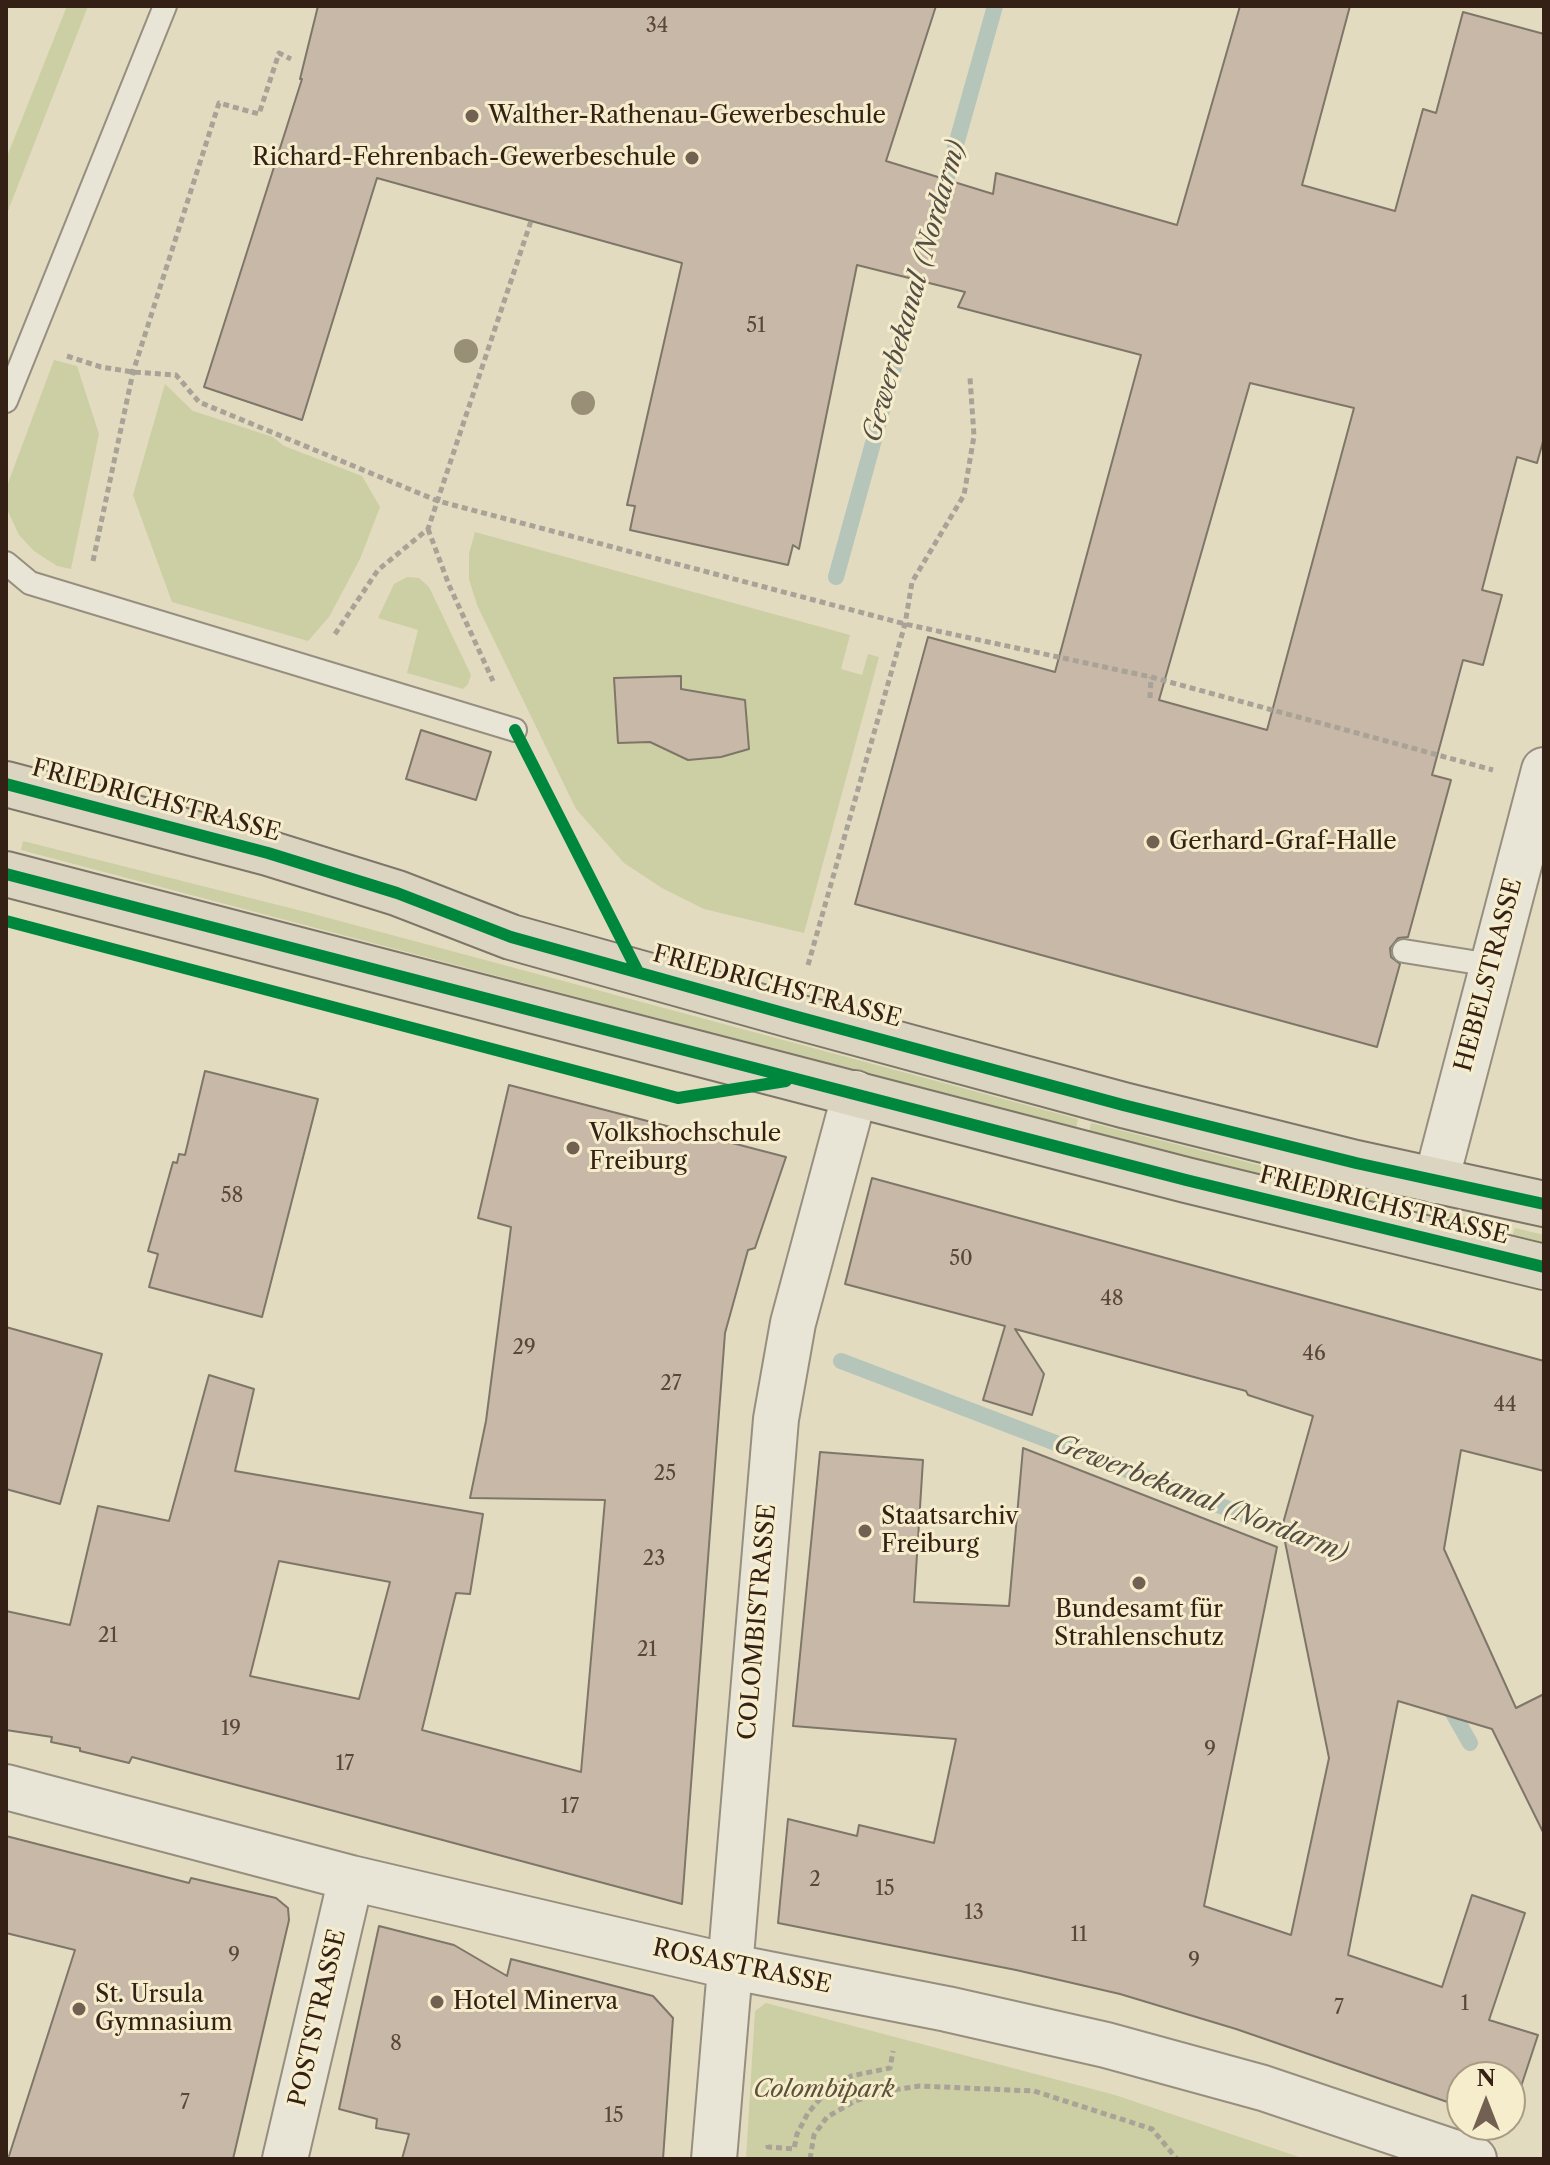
<!DOCTYPE html>
<meta charset="utf-8">
<style>
body{margin:0}
#map{position:relative;width:1550px;height:2165px;overflow:hidden;background:#e3dbc0;font-family:"Libre Caslon Text",serif}
canvas{display:block}
.frame{position:absolute;inset:0;border:8px solid #352016;pointer-events:none}
.north{position:absolute;left:1446px;top:2061px;width:80px;height:80px;box-sizing:border-box;background:#f6edcd;border:2px solid #a99b84;border-radius:50%;rotate:0deg;font-size:22px;font-weight:700;line-height:32px;text-align:center;color:#352016}
.north::after{content:'';display:block;margin:auto;width:28px;height:36px;background:#726152;clip-path:polygon(50% 0,100% 100%,50% 72%,0 100%)}
</style>
<div id="map">
<canvas width="1550" height="2165"></canvas>
<div class="frame"></div>
<div class="north">N</div>
</div>
<script>
const ctx = document.querySelector('canvas').getContext('2d');
ctx.lineJoin = 'round';
function paint(path, color) {
  ctx.fillStyle = color;
  ctx.fill(path, 'evenodd');
}
function shape(rows) {
  const path = new Path2D();
  for (const r of rows) {
    path.moveTo(r[0], r[1]);
    for (let i = 2; i < r.length; i += 2) path.lineTo(r[i], r[i + 1]);
  }
  return path;
}
function strokePath(path, color, width, dash) {
  ctx.strokeStyle = color;
  ctx.lineWidth = width;
  ctx.lineCap = dash ? 'butt' : 'round';
  ctx.setLineDash(dash || []);
  ctx.stroke(path);
}
function drawText(font, color, halo, rows, align = 'center') {
  ctx.font = font + ' "Libre Caslon Text",serif';
  ctx.lineWidth = 6;
  ctx.setLineDash([]);
  ctx.textBaseline = 'middle';
  ctx.strokeStyle = halo;
  ctx.fillStyle = color;
  for (const [text, x, y, turn = 0] of rows) {
    ctx.save();
    ctx.translate(x, y);
    ctx.rotate((+turn || 0) * Math.PI / 180);
    ctx.textAlign = isNaN(turn) ? turn : align;
    if (halo) ctx.strokeText(text, 0, 0);
    ctx.fillText(text, 0, 0);
    ctx.restore();
  }
}
paint(shape([
 [67,6,88,6,6,216,6,159],
 [54,360,77,366,99,434,71,569,57,566,34,551,19,535,6,507,7,486],
 [165,384,193,411,273,437,284,446,362,476,380,507,360,559,329,617,308,641,172,602,133,495],
 [475,532,850,635,841,669,862,675,868,654,879,657,804,933,704,909,662,888,624,863,576,809,477,605,469,579,469,554],
 [680,676,681,689,745,701,749,749,721,757,685,760,685,749,669,750,650,742,618,743,615,678],
 [407,577,419,578,429,587,471,675,468,684,463,689,407,673,418,630,378,618,394,584],
 [23,841,306,912,1078,1119,1076,1129,21,850],
 [1091,1123,1478,1220,1475,1233,1089,1133],
 [1515,1228,1544,1235,1544,1246,1511,1240],
 [766,2003,1115,2095,1305,2159,746,2159,755,2011]
]), '#cccea3');
strokePath(shape([
 [941,198,995,6],
 [836,577,923,262],
 [841,1361,1302,1537],
 [1445,1699,1470,1743]
]), '#b5c5ba', 16);
const building = shape([
 [318,6,936,6,886,161,993,194,996,173,1177,225,1240,6,1350,6,1302,185,1395,211,1423,109,1436,113,1463,12,1544,34,1544,438,1537,463,1517,457,1482,590,1502,595,1483,665,1463,660,1432,775,1451,780,1408,937,1398,938,1390,948,1391,957,1400,964,1377,1047,855,904,928,637,1055,672,1141,355,958,307,965,292,857,265,799,549,793,545,788,565,630,530,635,506,627,505,682,263,377,178,302,420,204,387,302,79,300,79,318,6],
 [1250,383,1354,408,1267,730,1159,700,1250,383],
 [681,676,681,689,745,700,749,749,721,757,688,760,650,742,618,743,614,678,681,676],
 [421,730,491,752,476,800,406,779,421,730],
 [205,1071,318,1099,262,1317,149,1287,158,1254,148,1251,173,1162,177,1163,179,1154,185,1155,205,1071],
 [509,1085,786,1157,755,1248,748,1250,725,1333,682,1904,132,1757,129,1763,80,1751,80,1748,51,1742,52,1737,6,1730,6,1611,70,1625,98,1506,169,1521,209,1375,254,1389,235,1471,483,1514,470,1594,456,1593,422,1730,581,1772,605,1500,470,1498,486,1421,511,1227,478,1218,509,1085],
 [279,1561,390,1582,359,1699,250,1676,279,1561],
 [872,1178,1544,1361,1544,1471,1461,1450,1444,1549,1516,1708,1544,1694,1544,1834,1492,1729,1398,1701,1348,1955,1442,1987,1472,1895,1525,1913,1489,2020,1538,2035,1510,2120,1510,2077,1462,2077,1462,2107,1236,2029,1120,1994,1016,1970,778,1923,788,1819,857,1836,859,1825,934,1843,956,1739,793,1726,820,1452,923,1460,914,1602,1009,1606,1023,1448,1277,1547,1204,1906,1291,1935,1329,1758,1282,1527,1313,1416,1248,1395,1246,1391,1015,1329,1044,1374,1032,1415,983,1400,1005,1326,845,1284,872,1178],
 [6,1327,102,1354,60,1504,6,1489,6,1327],
 [6,1836,189,1883,191,1878,276,1898,288,1908,289,1920,233,2159,8,2159,75,1950,6,1933,6,1836],
 [379,1926,454,1945,507,1976,511,1959,653,1996,673,2018,663,2159,402,2159,409,2134,376,2128,377,2119,339,2109,379,1926]
]);
paint(building, '#c8b8a7');
strokePath(building, '#7e7668', 2);
const service = shape([
 [6,401,165,6],
 [6,563,30,583,515,730],
 [1404,951,1491,965]
]);
const minor = shape([
 [1436,1181,1544,770],
 [6,1787,351,1878,728,1966,947,2009,1106,2045,1263,2088,1474,2159],
 [285,2159,351,1878],
 [714,2159,776,1419,793,1323,855,1093]
]);
const primary = shape([
 [6,784,268,853,397,893,511,937,794,1016,1123,1105,1356,1163,1544,1204],
 [6,874,1186,1180,1544,1267]
]);
strokePath(service, '#968f7f', 26);
strokePath(minor, '#968f7f', 48);
strokePath(primary, '#7e7668', 48);
strokePath(shape([
 [67,356,101,367,133,372,176,375,199,402,438,501,905,624,1151,677,1493,770],
 [428,529,449,585,493,681],
 [93,561,133,372,219,103,259,114,279,53,291,59],
 [335,634,378,570,428,529,531,221],
 [1150,698,1151,677],
 [808,965,905,624,912,582,964,495,974,436,970,378],
 [768,2145,768,2147,794,2149,797,2134,808,2113,826,2092,851,2076,890,2068,893,2051],
 [810,2159,814,2135,827,2117,855,2101,886,2091,920,2086,1034,2091,1152,2129,1177,2159]
]), '#a8a297', 5, [6, 4]);
strokePath(service, '#e8e4d6', 22);
strokePath(minor, '#e8e4d6', 44);
strokePath(primary, '#dbd4c1', 44);
strokePath(shape([
 [515,730,638,972],
 [6,784,268,853,397,893,511,937,794,1016,1123,1105,1356,1163,1544,1204],
 [6,874,1186,1180,1544,1267],
 [6,921,678,1098,786,1081]
]), '#00873e', 12);
ctx.fillStyle = '#998f76';
for (const [x, y] of [
 [466,351],
 [583,403]
]) {
  ctx.beginPath();
  ctx.arc(x, y, 12, 0, 2 * Math.PI);
  ctx.fill();
}
for (const [x, y, r, color] of [
 [472,116,8,"#726152"],
 [692,158,8,"#726152"],
 [1153,842,8,"#726152"],
 [573,1148,8,"#726152"],
 [865,1531,8,"#726152"],
 [1139,1583,8,"#726152"],
 [437,2002,8,"#726152"],
 [79,2009,8,"#726152"]
]) {
  const dot = new Path2D();
  dot.arc(x, y, r, 0, 2 * Math.PI);
  ctx.fillStyle = color;
  ctx.fill(dot);
  strokePath(dot, '#f6edcd', 3);
}
drawText('20px', '#5a463a', null, [
 ["34",657,26],
 ["51",756,326],
 ["58",232,1196],
 ["50",961,1259],
 ["48",1112,1299],
 ["29",524,1348],
 ["46",1314,1354],
 ["27",671,1384],
 ["44",1505,1405],
 ["25",665,1474],
 ["23",654,1559],
 ["21",108,1636],
 ["21",647,1650],
 ["19",231,1729],
 ["9",1210,1750],
 ["17",345,1764],
 ["17",570,1807],
 ["2",815,1880],
 ["15",885,1889],
 ["13",974,1913],
 ["11",1079,1935],
 ["9",234,1956],
 ["9",1194,1961],
 ["1",1465,2004],
 ["7",1339,2008],
 ["8",396,2044],
 ["7",185,2103],
 ["15",614,2116]
]);
drawText('24px', '#352016', '#f6edcd', [
 ["Walther-Rathenau-Gewerbeschule",488,116],
 ["Richard-Fehrenbach-Gewerbeschule",676,158,"right"],
 ["Gerhard-Graf-Halle",1169,842],
 ["Volkshochschule",589,1134],
 ["Freiburg",589,1162],
 ["Staatsarchiv",881,1517],
 ["Freiburg",881,1545],
 ["Bundesamt für",1139,1610,"center"],
 ["Strahlenschutz",1139,1638,"center"],
 ["St. Ursula",95,1995],
 ["Gymnasium",95,2023],
 ["Hotel Minerva",453,2002]
], 'left');
drawText('24px', '#352016', '#f6edcd', [
 ["FRIEDRICHSTRASSE",156,801,15],
 ["HEBELSTRASSE",1489,975,-75],
 ["FRIEDRICHSTRASSE",777,987,15],
 ["FRIEDRICHSTRASSE",1384,1206,14],
 ["COLOMBISTRASSE",758,1622,-85],
 ["ROSASTRASSE",742,1967,12],
 ["POSTSTRASSE",318,2018,-77]
]);
drawText('italic 24px', '#5d5139', '#f6edcd', [
 ["Colombipark",824,2090]
]);
drawText('italic 26px', '#554e47', '#f6edcd', [
 ["Gewerbekanal (Nordarm)",915,291,-74],
 ["Gewerbekanal (Nordarm)",1201,1499,21]
]);
</script>
